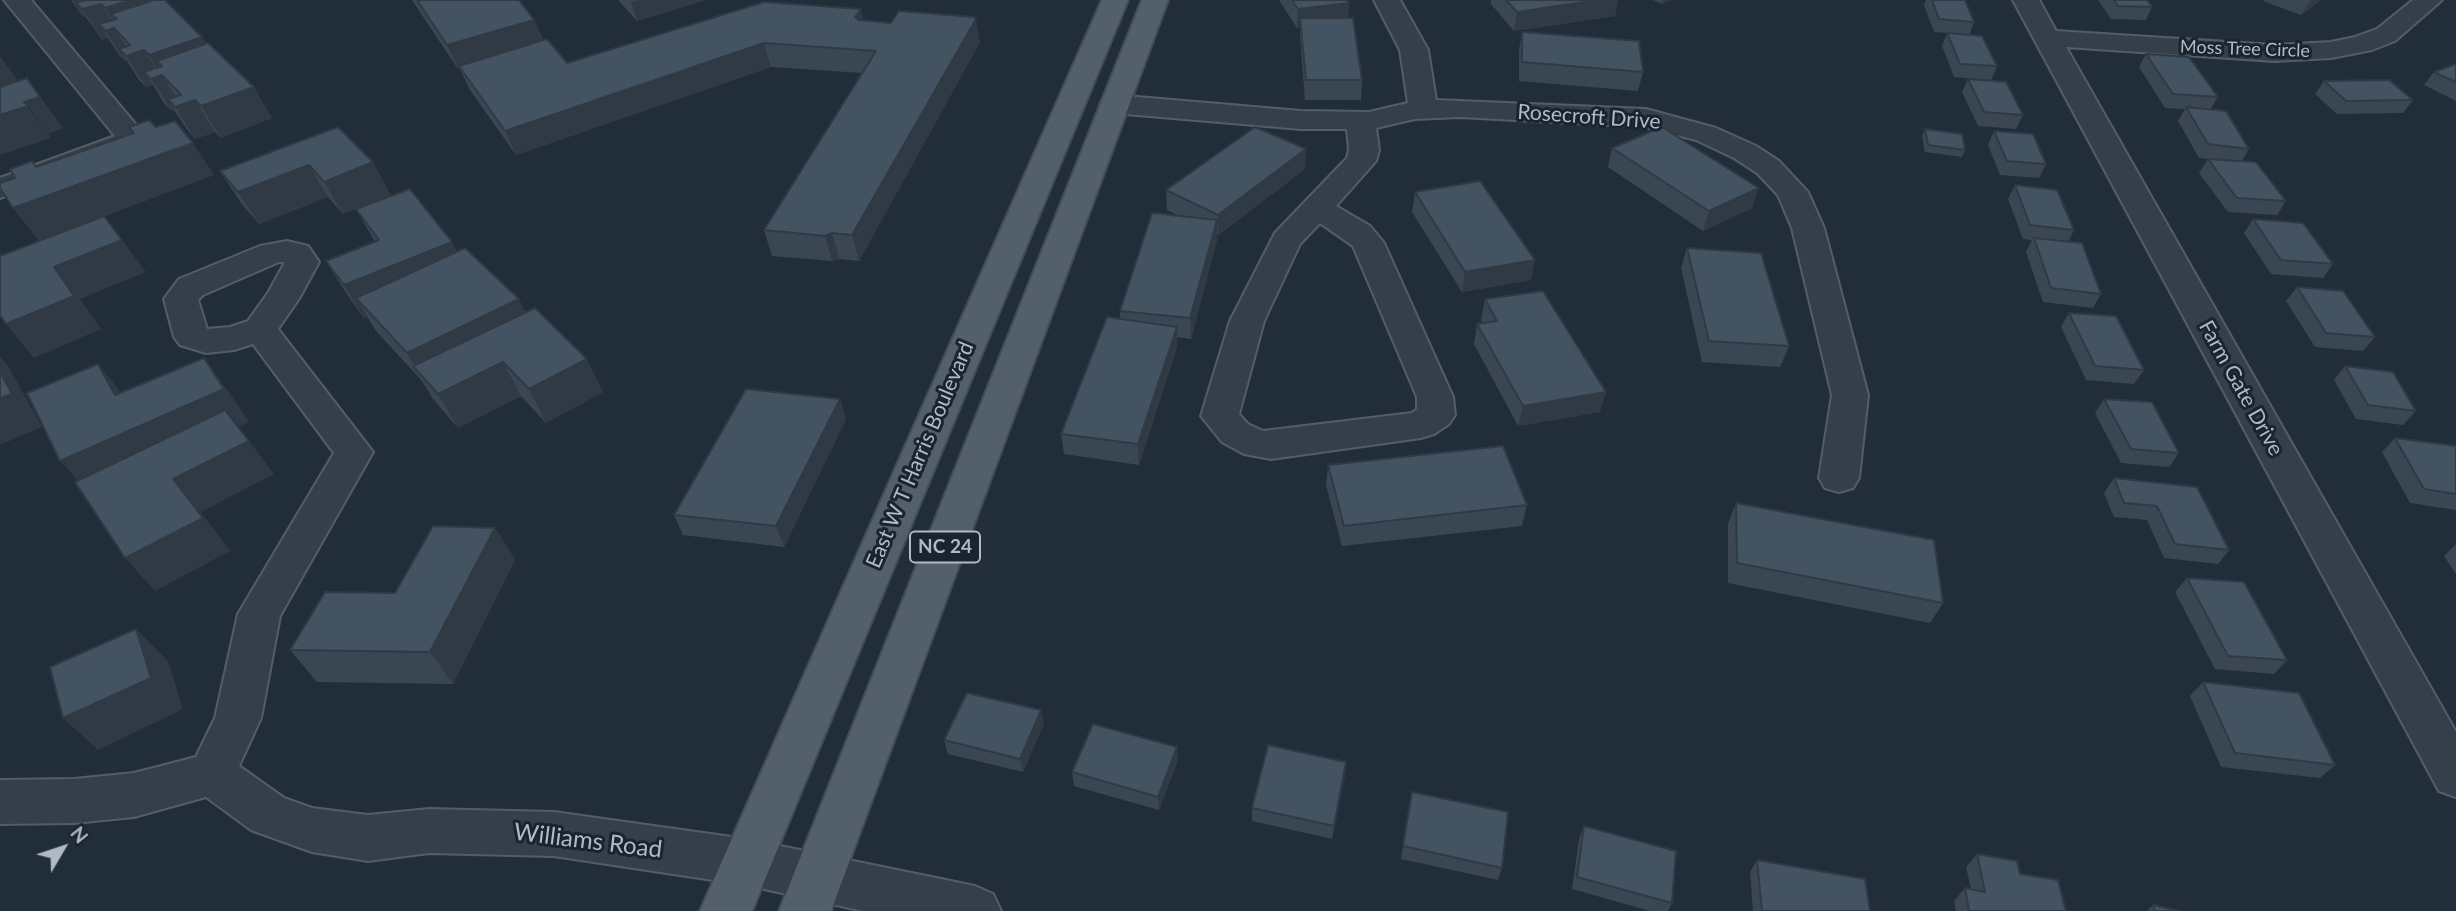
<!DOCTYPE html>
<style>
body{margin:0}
#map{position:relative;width:2456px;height:911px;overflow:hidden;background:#212e3a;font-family:Lato,sans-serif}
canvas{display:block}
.north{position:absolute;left:28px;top:813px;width:70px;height:70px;-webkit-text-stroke:5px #1a242f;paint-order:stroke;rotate:51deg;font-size:19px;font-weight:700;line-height:28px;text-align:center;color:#b0bac6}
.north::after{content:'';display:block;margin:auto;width:24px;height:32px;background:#b0bac6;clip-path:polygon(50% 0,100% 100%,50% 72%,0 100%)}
</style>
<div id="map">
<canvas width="2456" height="911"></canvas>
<div class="north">N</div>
</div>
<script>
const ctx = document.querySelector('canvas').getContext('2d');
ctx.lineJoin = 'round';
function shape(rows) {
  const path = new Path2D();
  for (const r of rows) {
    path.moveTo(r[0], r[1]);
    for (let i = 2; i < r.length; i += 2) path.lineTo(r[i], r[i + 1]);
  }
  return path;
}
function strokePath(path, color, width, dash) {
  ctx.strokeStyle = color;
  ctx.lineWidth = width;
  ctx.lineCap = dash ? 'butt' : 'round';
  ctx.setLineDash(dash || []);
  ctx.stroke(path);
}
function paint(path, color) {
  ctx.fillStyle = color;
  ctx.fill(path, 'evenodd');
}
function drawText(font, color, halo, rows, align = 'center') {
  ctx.font = font + ' Lato,sans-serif';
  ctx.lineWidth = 6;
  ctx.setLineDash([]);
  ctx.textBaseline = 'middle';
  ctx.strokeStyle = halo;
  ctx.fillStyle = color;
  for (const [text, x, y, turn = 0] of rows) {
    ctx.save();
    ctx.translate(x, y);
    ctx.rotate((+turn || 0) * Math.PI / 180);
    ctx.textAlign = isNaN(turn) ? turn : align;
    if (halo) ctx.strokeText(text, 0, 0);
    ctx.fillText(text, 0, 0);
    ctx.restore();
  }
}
const minor = shape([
 [4,0,31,0,143,133,148,139,143,145,0,198,0,178,115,136,4,0],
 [1374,0,1400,0,1428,50,1436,100,1646,109,1716,128,1756,146,1779,161,1808,192,1824,228,1868,395,1859,478,1853,488,1839,492,1825,488,1819,478,1832,395,1792,228,1778,195,1757,173,1734,158,1696,140,1645,127,1460,117,1415,119,1376,128,1379,150,1376,161,1336,206,1370,226,1384,243,1453,397,1455,415,1449,424,1434,434,1421,438,1271,459,1244,454,1222,442,1201,416,1230,321,1275,233,1347,158,1349,150,1347,129,1301,129,1114,113,1104,110,1100,104,1104,98,1114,95,1301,111,1369,112,1408,103,1400,50,1374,0],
 [1320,223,1353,246,1417,397,1417,409,1412,413,1263,431,1248,424,1239,414,1264,321,1300,244,1320,223],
 [2013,0,2039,0,2056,31,2274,45,2331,42,2355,37,2377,29,2413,0,2442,0,2395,41,2372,50,2331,58,2274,61,2066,47,2456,732,2456,797,2439,791,2013,0],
 [287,241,308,246,319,262,300,297,278,329,373,452,280,616,261,718,239,766,284,798,312,808,368,815,429,809,554,812,746,839,975,886,993,894,1001,911,863,911,746,885,554,856,429,853,368,861,312,852,251,830,206,797,134,817,74,823,0,824,0,780,74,779,134,773,196,757,215,718,238,614,334,453,253,344,234,350,206,353,180,345,174,337,164,299,179,279,260,246,287,241],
 [279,262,285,262,268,293,248,321,230,327,207,329,198,300,203,295,279,262]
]);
const major = shape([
 [1102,0,1128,0,752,911,700,911,1102,0],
 [1142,0,1168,0,831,911,779,911,1142,0]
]);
strokePath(minor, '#535d68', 4);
strokePath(major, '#414b56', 4);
paint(minor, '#353f4a');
paint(major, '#535f6b');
paint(shape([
 [71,0,165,0,202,37,206,44,272,118,221,138,215,132,195,139,188,131,174,110,172,111,164,103,153,85,146,87,139,80,127,61,125,61,119,55,108,38,102,40,85,16,83,17],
 [412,0,519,0,534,20,543,40,567,63,863,21,980,42,859,261,839,259,832,261,772,256,764,230,862,73,771,67,516,155,470,90,460,69,458,69],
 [618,0,706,0,637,21],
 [1279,0,1347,0,1349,3,1348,18,1362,80,1361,100,1305,100,1300,36,1300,28,1297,28],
 [1491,0,1618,0,1615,16,1514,31,1491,4],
 [1653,0,1672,0,1662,4],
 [1926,0,1965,0,1974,22,1969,35,1997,66,1991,80,1954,77,1942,46,1947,33,1934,32,1924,5],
 [2098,0,2147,0,2152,7,2146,20,2111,19],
 [2264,0,2321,0,2301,15,2263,1],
 [1522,32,1643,72,1638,91,1519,81,1519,50],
 [2146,54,2218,97,2210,110,2249,149,2242,161,2286,201,2277,215,2228,212,2199,173,2208,159,2210,159,2199,158,2178,121,2185,109,2165,108,2139,67],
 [2456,64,2456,101,2424,85,2434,72],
 [1968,79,2023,115,2016,129,1978,126,1962,92],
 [2324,81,2413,100,2403,113,2337,114,2315,94],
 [338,127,391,195,343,214,328,197,259,224,241,203,220,171],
 [1925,129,1965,150,1962,157,1925,152,1922,136],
 [1994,131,2046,164,2039,178,2000,175,1988,145],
 [1612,148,1752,208,1703,231,1608,167],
 [1305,169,1218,235,1217,234,1217,240,1191,339,1177,337,1177,347,1139,465,1064,454,1061,434,1120,319,1120,311,1179,216,1167,210,1166,190],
 [2015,185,2074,230,2068,242,2101,294,2093,308,2043,302,2026,252,2032,240,2023,239,2008,199],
 [1415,192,1531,280,1462,292,1412,212],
 [356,209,457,252,526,312,603,392,546,423,521,396,458,428,433,399,422,381,376,331,367,317,364,318,346,293,326,261,375,242],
 [2253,219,2333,264,2323,278,2271,274,2244,233],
 [1687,248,1789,346,1780,367,1702,362,1681,268],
 [2297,287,2375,337,2363,351,2315,347,2286,301],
 [1485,299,1600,412,1518,426,1474,344,1477,324,1483,323,1481,320],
 [2069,313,2144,370,2134,384,2086,380,2061,327],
 [2345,366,2416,411,2403,425,2356,419,2334,380],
 [840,399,846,419,784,547,683,535,674,515],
 [2104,399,2179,453,2169,467,2121,463,2095,413],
 [2395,438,2456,446,2456,510,2410,503,2382,452],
 [1328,465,1527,505,1522,526,1342,546,1326,485],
 [2114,478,2229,550,2218,564,2164,558,2147,520,2114,517,2104,493],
 [1736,503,1943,603,1930,623,1728,583,1728,524],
 [495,528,515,560,453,684,317,682,290,650,395,593],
 [2456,544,2456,574,2444,556],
 [2187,578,2287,660,2274,674,2215,669,2175,592],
 [2203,682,2335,765,2320,778,2221,767,2190,696],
 [1044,723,1023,772,948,754,944,740],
 [1178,760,1159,810,1074,786,1072,772],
 [1345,775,1332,839,1252,821,1252,808],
 [1409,805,1502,868,1498,880,1401,859],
 [1584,826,1672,903,1668,911,1650,911,1572,889,1579,839],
 [1977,854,2020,874,2066,911,1956,911,1954,901,1965,888,1971,889,1966,867],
 [1757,860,1870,911,1753,911,1750,872],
 [2153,905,2180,911,2147,911]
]), '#3a4753');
paint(shape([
 [72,0,87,0,101,4,120,34,114,28,132,54,144,50,161,76,162,76,149,55,202,37,220,68,162,66,157,61,173,85,162,75,181,105,195,100,215,132,195,139,175,107,168,99,174,110,172,111,151,79,144,72,153,85,146,87,126,56,119,49,127,61,125,61,105,31,99,24,108,38,102,40,82,9,76,3,85,16,83,17],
 [131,0,159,0,111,14,127,38,124,39,105,8],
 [639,0,706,0,637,21,631,2],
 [1598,0,1618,0,1615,16,1514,31,1517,12],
 [1663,0,1672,0,1662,4],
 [2311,0,2321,0,2301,15,2309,2],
 [1349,3,1348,21,1300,18,1300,28,1297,28,1298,9],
 [861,9,866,33,855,17],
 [976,19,980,42,859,261,852,235],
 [534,20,544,44,459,66,460,69,458,69,447,45],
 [764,43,771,67,516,155,505,131],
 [0,56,22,86,0,102],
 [27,78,50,110,63,128,48,134,24,102],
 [254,87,272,118,221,138,201,106],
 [28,106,51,138,0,155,0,115],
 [193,143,214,175,39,241,13,208],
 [1306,149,1305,169,1218,235,1218,215],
 [373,162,391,195,343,214,324,182],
 [309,165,328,197,259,224,238,192],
 [1759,188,1752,208,1703,231,1709,211],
 [1217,220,1217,240,1191,339,1190,318],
 [832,233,839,259,832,261,825,236],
 [122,240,146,272,80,299,101,329,34,358,6,324,54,267],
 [452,242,469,275,356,298,368,317,364,318,344,285],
 [1535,260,1531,280,1462,292,1465,272],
 [519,299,535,332,418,371,407,353],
 [1177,327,1177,347,1139,465,1138,444],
 [0,357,8,366,42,427,0,445],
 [204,358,228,391,249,422,90,494,60,461,115,395,98,364,125,397],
 [587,359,603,392,546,423,529,389],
 [503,362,521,396,458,428,438,394],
 [1606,392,1600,412,1518,426,1523,406],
 [840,399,846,419,784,547,776,526],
 [249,441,274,474,201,512,230,551,155,591,125,558,173,479],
 [495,528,515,560,453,684,430,652],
 [136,629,168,661,183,709,98,750,63,718],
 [1041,710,1044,723,1023,772,1020,759],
 [1177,747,1178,760,1159,810,1158,797],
 [1346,762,1345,775,1332,839,1334,826]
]), '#303a44');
const building = shape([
 [86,0,131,0,105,8,101,4,82,9,76,3,86,0],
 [154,0,165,0,202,37,149,55,144,50,126,56,119,49,130,45,114,28,105,31,99,24,117,19,111,14,154,0],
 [417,0,519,0,534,20,447,45,417,0],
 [1292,0,1347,0,1349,3,1298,9,1292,0],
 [1506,0,1598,0,1517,12,1506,0],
 [1932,0,1965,0,1974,22,1939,19,1932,0],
 [2114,0,2147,0,2152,7,2118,6,2114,0],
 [764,2,861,9,855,17,859,20,891,23,899,11,974,17,976,19,852,235,832,233,825,236,764,230,876,51,764,43,505,131,459,66,547,39,567,63,764,2],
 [1300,18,1353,18,1362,80,1306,80,1300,18],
 [1522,32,1639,41,1643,72,1522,62,1522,32],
 [1947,33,1982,36,1997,66,1960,64,1947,33],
 [208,43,254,87,201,106,195,100,175,107,168,99,181,95,162,75,151,79,144,72,162,66,157,61,208,43],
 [2146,54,2189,57,2218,97,2173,94,2146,54],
 [2456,64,2456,82,2434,72,2456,64],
 [27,78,40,97,24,102,28,106,0,115,0,87,27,78],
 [1968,79,2006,82,2023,115,1984,112,1968,79],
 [2389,80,2413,100,2346,101,2324,81,2389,80],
 [2186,107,2226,111,2249,149,2208,144,2186,107],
 [149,120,156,127,175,121,193,143,13,208,0,188,0,183,15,178,10,169,32,161,36,167,134,133,129,127,149,120],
 [338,127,373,162,324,182,309,165,238,192,220,171,338,127],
 [1255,127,1306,149,1218,215,1166,190,1255,127],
 [1662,127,1759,188,1709,211,1612,148,1662,127],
 [1925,129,1962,134,1965,150,1928,145,1925,129],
 [1994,131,2033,134,2046,164,2007,161,1994,131],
 [2208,159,2256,162,2286,201,2237,198,2208,159],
 [1480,181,1535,260,1465,272,1415,192,1480,181],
 [2015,185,2057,190,2074,230,2030,225,2015,185],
 [410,189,452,242,344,285,326,261,379,240,356,209,410,189],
 [1152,213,1217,220,1190,318,1120,311,1152,213],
 [104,216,122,240,54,267,74,296,6,324,0,315,0,256,104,216],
 [2253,219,2303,223,2333,264,2281,260,2253,219],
 [2034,238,2082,243,2101,294,2051,288,2034,238],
 [465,248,519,299,407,353,356,298,465,248],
 [1687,248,1761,253,1789,346,1709,341,1687,248],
 [2297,287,2343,291,2375,337,2326,333,2297,287],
 [1543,291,1606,392,1523,406,1477,324,1497,321,1485,299,1543,291],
 [535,308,587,359,529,389,503,362,438,394,413,366,535,308],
 [2069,313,2116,316,2144,370,2095,366,2069,313],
 [1107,317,1177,327,1138,444,1061,434,1107,317],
 [204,358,224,389,60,461,27,393,98,364,115,395,204,358],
 [2345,366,2393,372,2416,411,2368,405,2345,366],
 [0,372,12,394,0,398,0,372],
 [746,389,840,399,776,526,674,515,746,389],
 [2104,399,2152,402,2179,453,2131,449,2104,399],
 [225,410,249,441,173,479,203,518,125,558,75,482,225,410],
 [2395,438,2456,446,2456,494,2424,489,2395,438],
 [1503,446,1527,505,1344,526,1328,465,1503,446],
 [2114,478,2197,487,2229,550,2175,544,2157,506,2124,503,2114,478],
 [1736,503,1934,540,1943,603,1737,563,1736,503],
 [433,526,495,528,430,652,290,650,325,592,395,593,433,526],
 [2187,578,2244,582,2287,660,2228,656,2187,578],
 [136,629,151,678,63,718,50,667,136,629],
 [2203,682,2299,693,2335,765,2235,753,2203,682],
 [967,693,1041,710,1020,759,944,740,967,693],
 [1093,724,1177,747,1158,797,1072,772,1093,724],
 [1268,745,1346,762,1334,826,1252,808,1268,745],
 [1412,792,1508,812,1502,868,1403,846,1412,792],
 [1584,826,1676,851,1672,903,1577,877,1584,826],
 [1977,854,2017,861,2020,874,2058,880,2066,911,1969,911,1965,888,1985,892,1977,854],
 [1757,860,1865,879,1870,911,1762,911,1757,860],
 [2153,905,2180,911,2155,911,2153,905]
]);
paint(building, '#445361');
strokePath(building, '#303a44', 2);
drawText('18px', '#b0bac6', '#1a242f', [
 ["Moss Tree Circle",2245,49,2]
]);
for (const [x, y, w] of [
 [945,547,70]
]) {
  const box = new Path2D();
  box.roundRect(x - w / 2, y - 15.5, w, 31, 5);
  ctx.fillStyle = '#1a242f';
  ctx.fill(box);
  strokePath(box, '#b0bac6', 2);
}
drawText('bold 19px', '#b0bac6', null, [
 ["NC 24",945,547]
]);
drawText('21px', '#b0bac6', '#1a242f', [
 ["Rosecroft Drive",1589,117,4],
 ["Farm Gate Drive",2241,388,61],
 ["East W T Harris Boulevard",920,455,-67]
]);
drawText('24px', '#b0bac6', '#1a242f', [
 ["Williams Road",588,841,7]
]);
</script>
